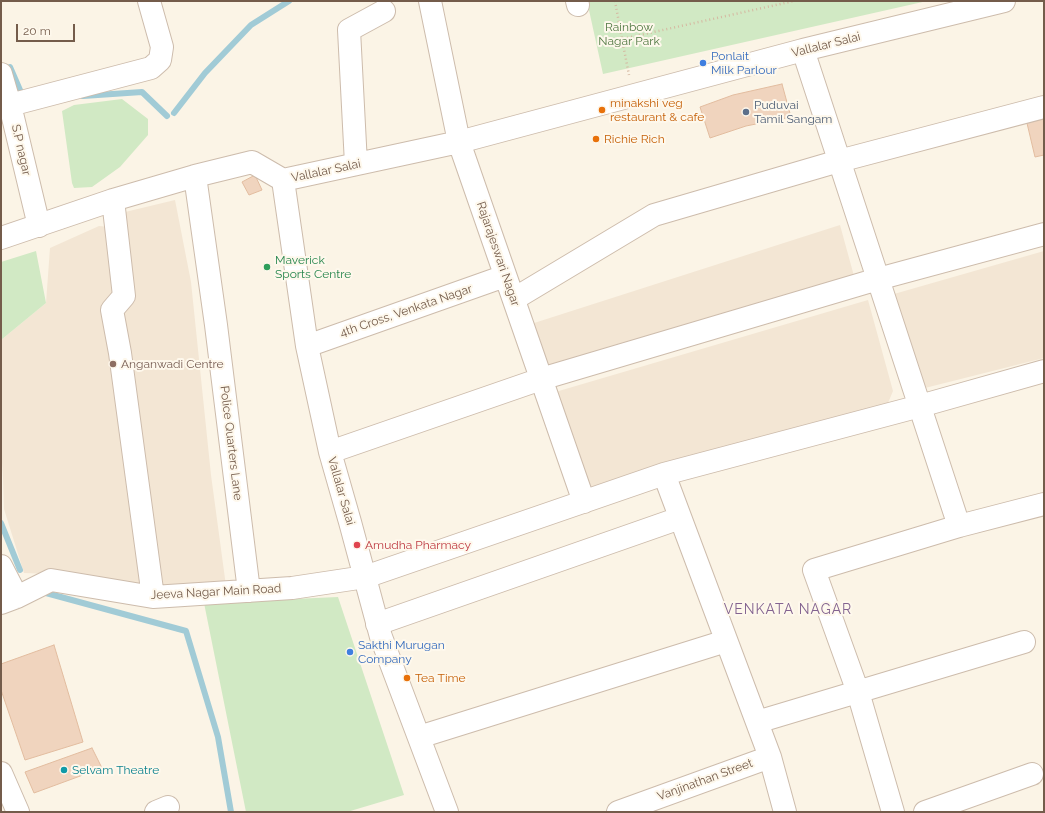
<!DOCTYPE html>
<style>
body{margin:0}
#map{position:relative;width:1045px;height:813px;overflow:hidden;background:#fbf4e6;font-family:Raleway,sans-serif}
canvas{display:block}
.frame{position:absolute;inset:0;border:2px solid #745c4b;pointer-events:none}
.scale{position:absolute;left:16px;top:24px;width:59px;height:18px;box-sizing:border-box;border:2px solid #745c4b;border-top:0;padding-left:5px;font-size:12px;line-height:14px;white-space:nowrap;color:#745c4b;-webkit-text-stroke:3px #fef8ec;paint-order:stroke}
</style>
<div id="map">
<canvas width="1045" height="813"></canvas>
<div class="frame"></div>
<div class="scale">20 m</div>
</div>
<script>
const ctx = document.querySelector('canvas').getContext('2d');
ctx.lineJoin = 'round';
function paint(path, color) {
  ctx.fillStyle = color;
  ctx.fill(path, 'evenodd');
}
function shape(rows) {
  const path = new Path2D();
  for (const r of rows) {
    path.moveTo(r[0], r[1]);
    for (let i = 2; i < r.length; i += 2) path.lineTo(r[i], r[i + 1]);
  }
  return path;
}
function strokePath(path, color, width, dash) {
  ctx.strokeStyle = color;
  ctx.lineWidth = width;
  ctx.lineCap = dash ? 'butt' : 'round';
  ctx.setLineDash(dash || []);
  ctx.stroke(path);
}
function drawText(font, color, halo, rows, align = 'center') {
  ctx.font = font + ' Raleway,sans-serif';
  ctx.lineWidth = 4;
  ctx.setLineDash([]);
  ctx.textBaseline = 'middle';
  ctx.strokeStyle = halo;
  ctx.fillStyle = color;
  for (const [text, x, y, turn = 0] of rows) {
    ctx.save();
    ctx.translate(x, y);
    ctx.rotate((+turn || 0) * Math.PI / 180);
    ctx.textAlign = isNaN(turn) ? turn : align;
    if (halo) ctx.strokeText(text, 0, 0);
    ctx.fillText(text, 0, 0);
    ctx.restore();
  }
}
paint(shape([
 [175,200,191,282,211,475,226,586,158,588,119,308,121,213],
 [840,225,854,276,543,368,531,324],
 [99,226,110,227,146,591,50,574,24,573,4,509,3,478,1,447,1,340,46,303,50,248],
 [1044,251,1044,358,925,388,894,294],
 [868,300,893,391,888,403,586,491,552,393]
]), '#f3e6d4');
paint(shape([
 [587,1,927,1,603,74],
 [122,99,148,119,148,135,120,167,92,187,74,188,72,183,62,111,74,105],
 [36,251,46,303,1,340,1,262],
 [338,597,404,795,347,812,246,812,204,603]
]), '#d1e9c4');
strokePath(shape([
 [10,67,23,97],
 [83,96,142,92,167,116],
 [174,113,205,73,251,25,289,1],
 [1,523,20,570],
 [46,593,186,631,218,737,231,812]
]), '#a1cbd6', 6);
const building = shape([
 [782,84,791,117,746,126,710,138,700,107,733,95,782,84],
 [1044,114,1044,155,1035,157,1026,119,1044,114],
 [255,175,262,190,249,195,242,182,255,175],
 [54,645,83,742,25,760,1,690,1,664,54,645],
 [92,748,102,768,34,793,25,772,92,748]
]);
paint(building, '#f0d4be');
strokePath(building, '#e2bc9f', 1);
const minor = shape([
 [430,1,459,142,584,502],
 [577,1,578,5],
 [803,50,959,526],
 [1,74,10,105,39,226],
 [10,105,151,68,160,60,162,47,149,1],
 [356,164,349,30,384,11],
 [195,176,216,325,249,591],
 [283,180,459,142,803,50,1004,1],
 [283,180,307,346,330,452,350,522,381,637,447,812],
 [113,200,124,296,112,310,120,353,153,597],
 [1,238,113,200,195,176,252,162,283,180],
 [514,299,654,215,839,161,1044,107],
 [307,346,505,276],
 [330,452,541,379,878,279,1044,234],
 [664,474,770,757,785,812],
 [1,566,17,597],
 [1,603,17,597,51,580,153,597,292,588,365,577,664,474,920,406,1044,371],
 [377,624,680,518],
 [757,722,1024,642],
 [419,737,726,641],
 [1,773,18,812],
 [156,812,168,807],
 [618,812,770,757],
 [893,812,858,692,814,570,959,526,1044,504],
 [925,812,1032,774]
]);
strokePath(minor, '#cdbcac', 24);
strokePath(shape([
 [615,1,622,39,794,1],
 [622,39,629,75]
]), '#d5b8a1', 2.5, [1, 3]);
strokePath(minor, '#fff', 22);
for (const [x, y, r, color] of [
 [703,63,4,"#3f7fe0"],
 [602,110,4,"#e8710a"],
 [746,112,4,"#5c6f8a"],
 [596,139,4,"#e8710a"],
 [267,267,4,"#2e9e5b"],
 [113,364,4,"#8d6e63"],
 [357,545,4,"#e0444e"],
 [350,652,4,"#3f7fe0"],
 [407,678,4,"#e8710a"],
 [64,770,4,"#0f9aa8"]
]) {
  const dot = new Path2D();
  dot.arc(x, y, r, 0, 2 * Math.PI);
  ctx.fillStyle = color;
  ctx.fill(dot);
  strokePath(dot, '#fef8ec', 1.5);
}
drawText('12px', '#517943', '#fef8ec', [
 ["Rainbow",629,27],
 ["Nagar Park",629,41]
]);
drawText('12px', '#745c4b', '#fef8ec', [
 ["Vallalar Salai",826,45,-14],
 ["S.P nagar",21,150,77],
 ["Vallalar Salai",326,171,-12],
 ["Rajarajeswari Nagar",498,254,71],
 ["4th Cross, Venkata Nagar",406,311,-19],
 ["Police Quarters Lane",231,443,83],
 ["Vallalar Salai",341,491,74],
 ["Jeeva Nagar Main Road",216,592,-3],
 ["Vanjinathan Street",705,780,-20]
]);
drawText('12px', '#366cbe', '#fef8ec', [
 ["Ponlait",711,56],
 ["Milk Parlour",711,70],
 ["Sakthi Murugan",358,645],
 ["Company",358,659]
], 'left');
drawText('12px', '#c56008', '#fef8ec', [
 ["minakshi veg",610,103],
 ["restaurant & cafe",610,117],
 ["Richie Rich",604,139],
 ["Tea Time",415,678]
], 'left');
drawText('12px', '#4e5e75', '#fef8ec', [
 ["Puduvai",754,105],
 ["Tamil Sangam",754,119]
], 'left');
drawText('12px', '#27864d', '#fef8ec', [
 ["Maverick",275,260],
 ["Sports Centre",275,274]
], 'left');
drawText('12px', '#785e54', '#fef8ec', [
 ["Anganwadi Centre",121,364]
], 'left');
drawText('12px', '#be3a42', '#fef8ec', [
 ["Amudha Pharmacy",365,545]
], 'left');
drawText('12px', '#0d838f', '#fef8ec', [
 ["Selvam Theatre",72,770]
], 'left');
ctx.letterSpacing = '1px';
drawText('14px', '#836390', '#fef8ec', [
 ["VENKATA NAGAR",788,610]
]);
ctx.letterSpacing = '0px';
</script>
